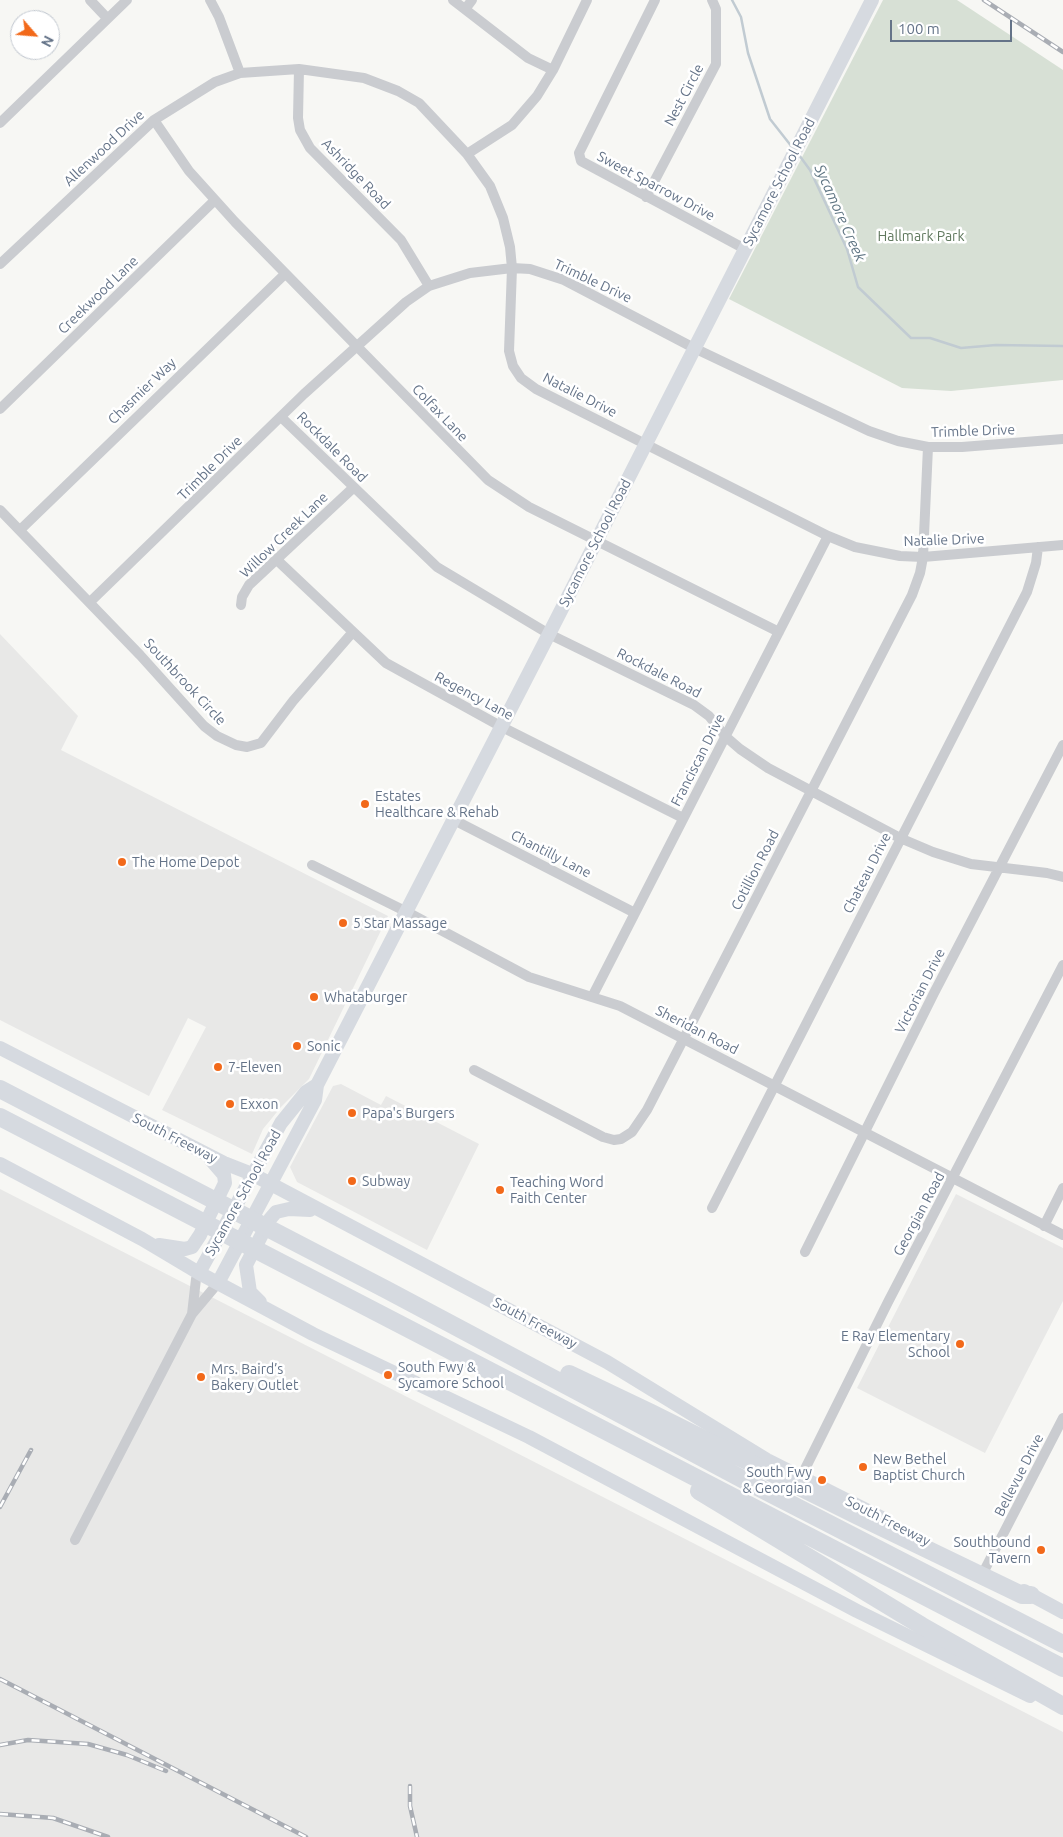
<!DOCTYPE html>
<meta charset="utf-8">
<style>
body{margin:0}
#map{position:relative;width:1063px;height:1837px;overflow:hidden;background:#f7f7f4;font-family:Ubuntu,sans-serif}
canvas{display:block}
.north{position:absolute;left:10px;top:10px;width:50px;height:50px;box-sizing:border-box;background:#fff;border:1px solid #c1c7cf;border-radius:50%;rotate:117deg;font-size:14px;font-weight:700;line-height:20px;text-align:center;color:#647388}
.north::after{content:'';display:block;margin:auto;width:18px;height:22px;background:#f2691a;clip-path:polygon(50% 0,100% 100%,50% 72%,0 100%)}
.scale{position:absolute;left:890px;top:20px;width:122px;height:22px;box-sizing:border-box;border:2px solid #647388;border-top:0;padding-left:6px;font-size:15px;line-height:18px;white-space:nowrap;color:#647388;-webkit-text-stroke:4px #fff;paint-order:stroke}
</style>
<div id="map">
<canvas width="1063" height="1837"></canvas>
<div class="north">N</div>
<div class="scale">100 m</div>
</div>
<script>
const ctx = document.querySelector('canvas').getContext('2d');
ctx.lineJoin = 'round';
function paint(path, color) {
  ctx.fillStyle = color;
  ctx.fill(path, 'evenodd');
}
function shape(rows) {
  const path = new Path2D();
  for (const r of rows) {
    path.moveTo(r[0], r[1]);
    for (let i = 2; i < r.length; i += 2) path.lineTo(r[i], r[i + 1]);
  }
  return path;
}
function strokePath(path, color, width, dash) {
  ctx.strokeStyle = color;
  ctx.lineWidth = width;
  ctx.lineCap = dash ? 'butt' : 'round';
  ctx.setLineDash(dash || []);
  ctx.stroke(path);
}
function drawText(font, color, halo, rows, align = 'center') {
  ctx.font = font + ' Ubuntu,sans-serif';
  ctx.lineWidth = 5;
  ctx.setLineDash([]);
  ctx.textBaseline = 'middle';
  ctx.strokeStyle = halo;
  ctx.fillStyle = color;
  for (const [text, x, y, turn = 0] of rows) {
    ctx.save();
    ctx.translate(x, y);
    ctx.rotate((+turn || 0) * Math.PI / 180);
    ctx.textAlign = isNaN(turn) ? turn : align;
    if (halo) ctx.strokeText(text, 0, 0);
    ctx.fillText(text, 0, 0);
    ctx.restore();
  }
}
paint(shape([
 [0,634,78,716,61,750,388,916,309,1079,281,1107,263,1129,252,1154,162,1110,206,1027,188,1018,149,1096,0,1020],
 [341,1084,381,1105,386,1096,479,1144,427,1250,297,1182,290,1167,333,1086],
 [0,1189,1063,1732,1063,1837,0,1837],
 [956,1194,1063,1248,1063,1301,985,1453,857,1388]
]), '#e8e8e7');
paint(shape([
 [883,0,957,0,1063,70,1063,380,951,391,902,388,729,299]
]), '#d7e0d5');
strokePath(shape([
 [732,0,741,17,748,53,770,119,792,147],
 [799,155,810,170,847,249,858,287,911,338,930,338,961,348,996,345,1063,346]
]), '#c1cbd2', 2.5);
strokePath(shape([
 [90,0,107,18],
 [210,0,219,17,240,73],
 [453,0,528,58,553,70],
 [655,0,579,153,581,161,745,249],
 [466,8,472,0],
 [299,69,298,118,300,130,310,148,401,240,429,286],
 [154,120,189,171,235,222,488,480,529,507,779,632],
 [0,123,127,0],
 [467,154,512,125,537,96,553,70,587,0],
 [646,197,716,64,716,9,712,0],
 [0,264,154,120,215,82,240,73,299,69,364,78,398,91,419,103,467,154,490,186,503,218,510,247,512,268,509,351,513,366,521,378,536,389,828,536,855,547,900,556,923,557,1063,545],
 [0,409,215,200],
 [281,417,437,567,549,634,694,705,709,716,725,736,740,749,768,768,900,838,933,852,971,864,1047,873,1063,877],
 [0,510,140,655,204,726,217,736,236,745,247,747,261,743,293,701,352,633],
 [20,530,285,274],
 [277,560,386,663,502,727,683,818],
 [90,602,304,394,406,302,429,286,470,273,512,268,530,269,564,280,694,348,869,431,898,441,928,447,962,447,1063,439],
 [241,605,242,597,249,585,353,488],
 [454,820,635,913],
 [312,865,407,912,529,977,620,1006,1063,1235],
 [592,997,828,536],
 [474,1070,603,1137,614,1140,621,1139,632,1132,647,1110,912,595,920,573,923,557,928,447],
 [712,1208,1027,592,1036,563,1038,547],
 [1044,1226,1063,1188],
 [805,1252,934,993,1063,745],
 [192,1314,196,1279,199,1273],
 [801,1477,888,1302,1063,965],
 [75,1540,192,1314,218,1283],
 [984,1571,1063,1418]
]), '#caccd0', 10);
strokePath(shape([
 [0,1048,224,1163,252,1174,607,1362,767,1460,882,1518],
 [0,1164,142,1239,199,1273,313,1334,529,1437,857,1611,1030,1696],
 [159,1245,185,1249,192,1247,200,1235,225,1183,224,1175,211,1160],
 [199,1273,281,1123,306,1092,317,1085],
 [218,1283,315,1100,317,1085,549,634,872,0],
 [260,1302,250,1292,246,1265,270,1219,276,1212,289,1209,310,1210],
 [1024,1591,1063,1612]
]), '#d6dae0', 14);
strokePath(shape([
 [0,1089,387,1290,746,1481,1063,1644],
 [0,1117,1063,1668],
 [569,1374,651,1413,858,1516,1022,1595,1031,1595],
 [699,1491,922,1626,1063,1706]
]), '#d6dae0', 18);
const rail = shape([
 [984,0,1063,52],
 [0,1507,31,1450],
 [0,1679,306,1837],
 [0,1745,28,1740,88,1744,127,1755,166,1771],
 [410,1786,410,1806,417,1837],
 [0,1814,53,1818,108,1837]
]);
strokePath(rail, '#a9adb4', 4.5);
strokePath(rail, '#fff', 2.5, [8]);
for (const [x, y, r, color] of [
 [365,804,5,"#f2691a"],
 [122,862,5,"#f2691a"],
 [343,923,5,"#f2691a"],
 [314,997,5,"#f2691a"],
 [297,1046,5,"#f2691a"],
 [218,1067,5,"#f2691a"],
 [230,1104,5,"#f2691a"],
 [352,1113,5,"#f2691a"],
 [352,1181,5,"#f2691a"],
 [500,1190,5,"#f2691a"],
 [960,1344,5,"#f2691a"],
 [388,1375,5,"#f2691a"],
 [201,1377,5,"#f2691a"],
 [863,1467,5,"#f2691a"],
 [822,1480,5,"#f2691a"],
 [1041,1550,5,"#f2691a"]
]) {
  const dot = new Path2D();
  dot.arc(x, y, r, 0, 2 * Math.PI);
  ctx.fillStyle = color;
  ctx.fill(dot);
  strokePath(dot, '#fff', 2);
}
drawText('14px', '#647388', '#fff', [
 ["Nest Circle",684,95,-62],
 ["Allenwood Drive",104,148,-43],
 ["Ashridge Road",356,174,46],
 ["Sycamore School Road",779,182,-63],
 ["Sweet Sparrow Drive",656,186,28],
 ["Trimble Drive",593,281,25],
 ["Creekwood Lane",98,295,-44],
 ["Chasmier Way",142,391,-44],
 ["Natalie Drive",580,395,27],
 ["Colfax Lane",440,413,46],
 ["Trimble Drive",973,431,-2],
 ["Rockdale Road",332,447,45],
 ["Trimble Drive",210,468,-45],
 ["Willow Creek Lane",284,535,-44],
 ["Natalie Drive",944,540,-2],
 ["Sycamore School Road",595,543,-63],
 ["Rockdale Road",659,673,27],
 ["Southbrook Circle",185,682,47],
 ["Regency Lane",474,696,28],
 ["Franciscan Drive",698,760,-63],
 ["Chantilly Lane",551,854,27],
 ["Cotillion Road",755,870,-63],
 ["Chateau Drive",867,873,-63],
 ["Victorian Drive",920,991,-63],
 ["Sheridan Road",697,1030,27],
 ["South Freeway",175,1138,27],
 ["Sycamore School Road",243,1193,-61],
 ["Georgian Road",919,1214,-62],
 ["South Freeway",535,1323,28],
 ["Bellevue Drive",1019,1475,-63],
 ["South Freeway",888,1521,27]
]);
drawText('14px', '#61795f', '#fff', [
 ["Hallmark Park",921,236]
]);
drawText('14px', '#647388', '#fff', [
 ["Estates",375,796],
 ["Healthcare & Rehab",375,812],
 ["The Home Depot",132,862],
 ["5 Star Massage",353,923],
 ["Whataburger",324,997],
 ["Sonic",307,1046],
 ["7-Eleven",228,1067],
 ["Exxon",240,1104],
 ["Papa's Burgers",362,1113],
 ["Subway",362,1181],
 ["Teaching Word",510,1182],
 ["Faith Center",510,1198],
 ["E Ray Elementary",950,1336,"right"],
 ["School",950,1352,"right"],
 ["South Fwy &",398,1367],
 ["Sycamore School",398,1383],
 ["Mrs. Baird’s",211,1369],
 ["Bakery Outlet",211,1385],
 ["New Bethel",873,1459],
 ["Baptist Church",873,1475],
 ["South Fwy",812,1472,"right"],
 ["& Georgian",812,1488,"right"],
 ["Southbound",1031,1542,"right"],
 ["Tavern",1031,1558,"right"]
], 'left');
drawText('italic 15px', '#5f7583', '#fff', [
 ["Sycamore Creek",840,213,66]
]);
</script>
